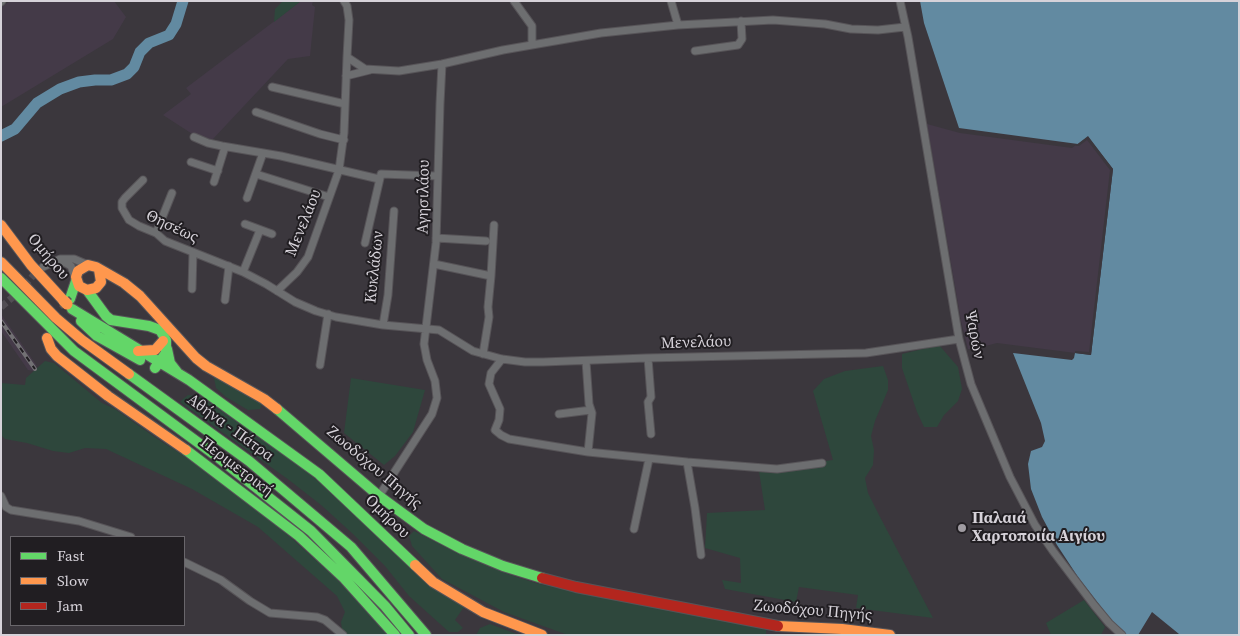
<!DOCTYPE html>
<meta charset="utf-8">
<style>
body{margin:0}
#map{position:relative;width:1240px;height:636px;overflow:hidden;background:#3b373d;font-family:"Source Serif 4",serif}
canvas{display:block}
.frame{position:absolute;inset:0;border:2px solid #d6d2d9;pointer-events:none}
.legend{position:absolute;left:10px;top:536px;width:175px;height:90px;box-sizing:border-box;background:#211e22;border:1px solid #69666b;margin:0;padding:6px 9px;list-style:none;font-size:15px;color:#d6d2d9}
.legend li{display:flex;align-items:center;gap:10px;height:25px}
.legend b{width:25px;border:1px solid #69666b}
</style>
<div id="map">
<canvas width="1240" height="636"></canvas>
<div class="frame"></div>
<ul class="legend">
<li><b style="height:6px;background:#63d668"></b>Fast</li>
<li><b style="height:6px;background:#ff974d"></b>Slow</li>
<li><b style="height:6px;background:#b3261e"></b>Jam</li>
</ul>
</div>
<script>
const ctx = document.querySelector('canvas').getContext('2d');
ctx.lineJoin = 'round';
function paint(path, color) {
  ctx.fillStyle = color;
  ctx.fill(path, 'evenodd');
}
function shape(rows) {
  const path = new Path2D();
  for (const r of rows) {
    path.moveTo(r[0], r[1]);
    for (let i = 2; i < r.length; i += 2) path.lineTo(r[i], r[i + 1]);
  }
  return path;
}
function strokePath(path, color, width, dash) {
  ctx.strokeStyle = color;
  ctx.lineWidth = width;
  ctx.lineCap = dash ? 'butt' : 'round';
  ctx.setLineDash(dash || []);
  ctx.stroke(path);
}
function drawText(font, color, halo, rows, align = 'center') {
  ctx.font = font + ' "Source Serif 4",serif';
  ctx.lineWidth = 4;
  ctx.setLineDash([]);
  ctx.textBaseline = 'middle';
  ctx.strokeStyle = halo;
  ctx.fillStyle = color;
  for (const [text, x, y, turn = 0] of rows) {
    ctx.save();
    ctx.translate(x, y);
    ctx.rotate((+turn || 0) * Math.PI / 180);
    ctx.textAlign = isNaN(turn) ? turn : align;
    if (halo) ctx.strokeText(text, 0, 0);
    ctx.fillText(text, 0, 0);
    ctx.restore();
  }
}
paint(shape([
 [10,1,114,1,126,17,113,39,1,107,1,7],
 [301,1,313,1,312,5,315,7,310,56,288,59,212,140,197,137,163,115,191,94,186,88],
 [927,124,960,133,1072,148,1088,136,1113,169,1091,355,997,343,974,349,968,349,961,321],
 [1,314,37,366,33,371,28,370,1,331]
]), '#443a48');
paint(shape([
 [283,1,301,1,274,22,275,9],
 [939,345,958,367,962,389,958,401,944,415,937,427,924,427,917,412,902,368,902,354],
 [45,361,54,363,102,403,115,409,156,438,195,463,279,527,338,580,388,635,348,635,342,629,341,622,345,612,337,596,258,527,192,489,106,449,85,448,69,453,53,451,27,443,5,439,1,435,1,383,25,385,26,378],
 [883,366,888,380,888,390,875,421,871,436,874,450,873,465,865,478,868,493,879,515,933,618,856,608,858,595,799,587,796,602,725,589,722,580,741,583,740,558,705,548,707,513,765,510,758,465,790,466,833,460,813,391,824,379,845,371],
 [214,378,218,378,253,396,262,404,260,409,248,410,226,397,216,388],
 [351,378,425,390,413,432,395,456,384,465,344,433],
 [188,395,197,396,206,400,297,464,318,481,418,575,437,591,464,607,455,620,463,628,458,632,449,632,409,596,385,566,353,534,321,505,289,480,180,402,183,399],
 [414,531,466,557,508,574,535,583,579,593,697,614,766,630,766,635,568,635,504,612,442,579,412,546,409,536],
 [1084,600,1105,627,1101,635,1051,635,1046,623],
 [490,624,519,635,476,635,480,628]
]), '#2e473c');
paint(shape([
 [920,1,1239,1,1239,635,1179,634,1152,612,1138,635,1126,635,1115,625,1078,577,1057,545,1042,517,1031,489,1028,464,1031,451,1042,447,1045,441,1041,423,1013,353,1072,360,1074,358,1075,353,1091,355,1113,169,1088,137,1078,144,959,128,924,23]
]), '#628aa1');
paint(shape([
 [1088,136,1113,169,1091,355,1075,353,1075,351,1089,352,1110,170,1087,140,1079,146,1075,146]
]), '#3b373d');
strokePath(shape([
 [1,136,15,129,37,103,60,89,79,82,95,80,111,80,127,74,134,67,140,52,149,43,169,35,176,24,183,1]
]), '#628aa1', 11);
strokePath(shape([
 [1,307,19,292,38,270]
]), '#524e54', 7, [7, 3.5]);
const street = shape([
 [344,1,347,6,349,20,347,57],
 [514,1,532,26,532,45],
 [671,1,678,25],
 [900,1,908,37,959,339,971,384,1010,477,1035,525,1053,551,1094,605,1109,623,1122,635],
 [1,2,2,1],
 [695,51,738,45,742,39,741,21],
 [346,76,370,70],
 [272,87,345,104],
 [256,112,320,134,344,140],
 [194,137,208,143,222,146,281,156,379,179],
 [191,162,218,171],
 [256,174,329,197],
 [143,180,125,198,122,202,122,208,129,220,139,226,156,233,165,241,243,272,266,284,295,302,316,311,336,317,383,325,439,330,473,351,502,359,525,362,543,362,646,358,866,353,959,339],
 [214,182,225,147],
 [247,198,263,153],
 [245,224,272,234],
 [156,233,172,193],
 [436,238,486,241],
 [365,243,381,174,437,176],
 [60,260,71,266,75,277],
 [434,264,491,276,488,307,489,317,483,354],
 [43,267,60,259,74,259,88,265],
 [243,272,260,230],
 [491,276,494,225],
 [192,289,193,252],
 [277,291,297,272,308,257,339,170,344,133,347,57,365,69,399,71,442,64,503,50,601,33,678,25,773,20,825,24,851,29,878,30,905,27],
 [225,300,229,266],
 [383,325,388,295,394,211],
 [648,358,651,397,648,402,651,434],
 [502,359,491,373,489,384,500,409,499,420,495,430,501,435,509,439,588,452,687,462,695,508,701,555],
 [586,361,589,404,592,413,588,452],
 [320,365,328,314],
 [559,414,591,410],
 [687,462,777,469,822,463],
 [1,496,6,507,11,510,79,521,131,537],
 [379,496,432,414,437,398,435,381,427,360,424,344,436,243,440,104,442,64],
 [634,529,649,459],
 [184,562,221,580,250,601,270,613,317,617,325,620,343,635]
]);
const fast = shape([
 [1,278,74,351,219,458,311,531,385,606,409,635],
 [87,290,106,316,111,320,149,326,160,330,166,340,166,353,155,368],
 [70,299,76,281],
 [72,309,189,380,319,474,415,565],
 [81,321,97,336,140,360],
 [167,349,170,363,177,372],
 [129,374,249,461,351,547,426,635],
 [277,409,379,496,424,529,462,549,503,566,542,578],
 [186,450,299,536,343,577,395,635]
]);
const slow = shape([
 [1,225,31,265,64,301],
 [1,262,56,318,82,340,129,374],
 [99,270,101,282,96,288,87,290,79,286,76,277,78,271,88,265,96,267,124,283,140,296,196,358,206,366,264,399,277,409],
 [47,338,51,349,57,356,108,396,186,450],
 [138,351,155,350,163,341],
 [415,565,433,582,483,612,542,635],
 [778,626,842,629,890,635]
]);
const jam = shape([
 [542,578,576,587,778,626]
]);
strokePath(street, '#575458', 9);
strokePath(fast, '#575458', 12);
strokePath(slow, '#575458', 12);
strokePath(jam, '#575458', 12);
strokePath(street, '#6d6e70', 7);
strokePath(fast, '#63d668', 10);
strokePath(slow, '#ff974d', 10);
strokePath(jam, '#b3261e', 10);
const rail = shape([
 [1,321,35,369]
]);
strokePath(rail, '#727174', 4);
strokePath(rail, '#211e22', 2, [5.5]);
const slowBridge = shape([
 [64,301,67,304]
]);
strokePath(slowBridge, '#575458', 14, []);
strokePath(slowBridge, '#ff974d', 11);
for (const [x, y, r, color] of [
 [962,528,5,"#a09ca2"]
]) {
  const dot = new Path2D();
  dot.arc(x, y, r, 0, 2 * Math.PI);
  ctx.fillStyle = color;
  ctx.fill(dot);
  strokePath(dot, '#211e22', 2);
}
drawText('16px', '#d6d2d9', '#211e22', [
 ["Αγησιλάου",424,197,-89],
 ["Μενελάου",304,223,-68],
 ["Θησέως",172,227,25],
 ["Ομήρου",48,257,50],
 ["Κυκλάδων",375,267,-84],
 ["Ψαρών",974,335,79],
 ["Μενελάου",696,343,-2],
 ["Αθήνα - Πάτρα",230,428,36],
 ["Περιμετρική",236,467,37],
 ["Ζωοδόχου Πηγής",374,468,40],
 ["Ομήρου",387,517,44],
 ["Ζωοδόχου Πηγής",813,611,5]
]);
drawText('bold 16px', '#d6d2d9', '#211e22', [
 ["Παλαιά",972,519],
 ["Χαρτοποιία Αιγίου",972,537]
], 'left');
</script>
